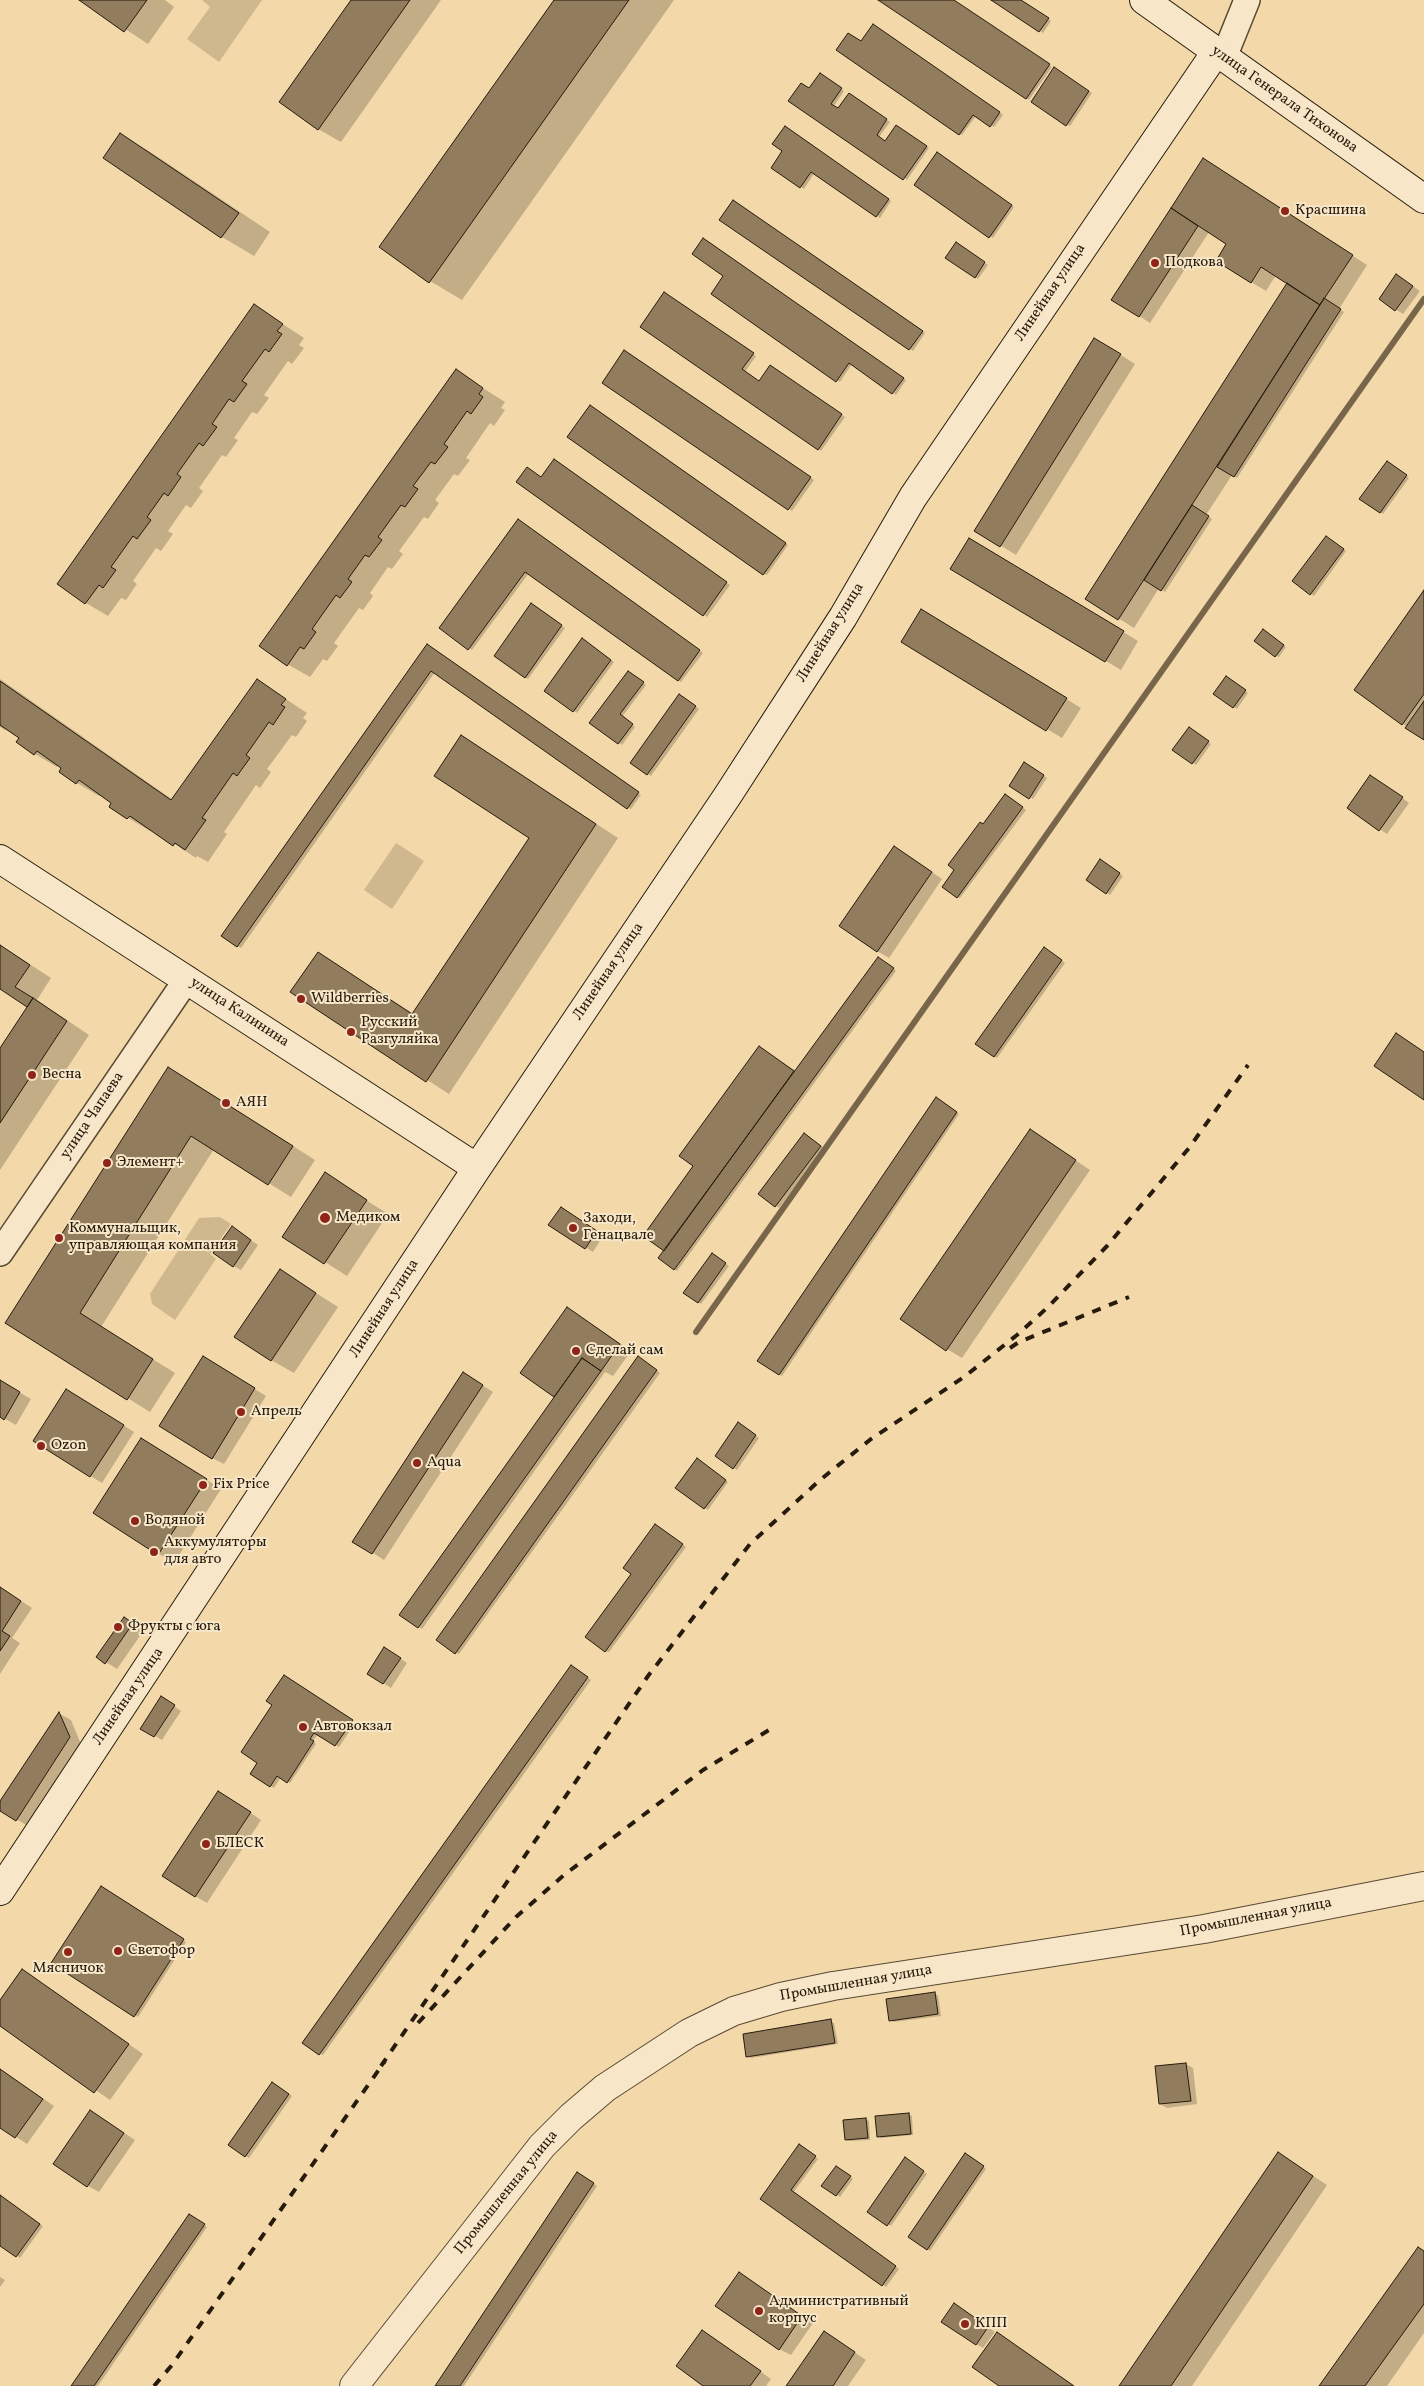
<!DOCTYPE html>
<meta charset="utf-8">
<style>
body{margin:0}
canvas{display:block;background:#f3d8a9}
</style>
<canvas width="1424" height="2386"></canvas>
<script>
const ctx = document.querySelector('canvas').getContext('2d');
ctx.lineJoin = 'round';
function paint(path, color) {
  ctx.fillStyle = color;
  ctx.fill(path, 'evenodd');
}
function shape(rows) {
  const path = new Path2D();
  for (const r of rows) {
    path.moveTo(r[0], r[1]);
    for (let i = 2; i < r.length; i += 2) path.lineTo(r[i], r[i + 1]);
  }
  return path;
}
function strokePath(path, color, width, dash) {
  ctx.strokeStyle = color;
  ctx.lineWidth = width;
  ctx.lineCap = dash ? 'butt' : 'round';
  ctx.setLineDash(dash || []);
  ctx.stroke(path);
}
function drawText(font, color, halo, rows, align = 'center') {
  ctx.font = font + ' Vollkorn,serif';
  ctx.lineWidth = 4;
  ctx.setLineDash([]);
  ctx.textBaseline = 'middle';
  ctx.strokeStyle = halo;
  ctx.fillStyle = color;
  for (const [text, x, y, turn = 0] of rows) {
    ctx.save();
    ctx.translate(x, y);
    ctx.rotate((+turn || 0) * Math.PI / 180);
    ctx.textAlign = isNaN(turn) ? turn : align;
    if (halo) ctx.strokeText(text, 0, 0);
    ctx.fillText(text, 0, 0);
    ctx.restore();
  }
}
paint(shape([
 [202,0,262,0,219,62,187,39,210,7],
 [396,843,424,861,392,909,364,890],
 [220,1217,231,1224,210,1254,216,1259,175,1320,152,1304,150,1294,199,1218]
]), '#d0b88e');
paint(shape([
 [81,0,165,0,174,7,148,44],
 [353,0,441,0,341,142,318,129],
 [555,0,674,0,462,300,430,281],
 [880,0,953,0,1052,67,1029,100],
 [993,0,1020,0,1051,21,1043,33],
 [876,27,1003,115,994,127,976,116,962,135,959,134,861,43],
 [1054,69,1092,93,1070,126,1033,102],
 [820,75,844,91,834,106,839,110,852,97,890,122,879,137,886,142,896,127,929,148,907,180,810,90],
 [788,129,891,201,880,218,815,172,804,189,773,167,784,151],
 [120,134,152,153,270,232,254,256,222,237,104,158],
 [940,156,1014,207,993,238,990,236],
 [1204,160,1367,265,1339,309,1344,312,1237,478,1232,475,1206,515,1212,519,1165,592,1159,588,1134,628,1086,598,1288,283,1276,275,1266,291,1251,282,1228,244,1209,232,1150,323,1113,299],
 [736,204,925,333,913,351,721,219],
 [707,241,906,380,896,395,852,364,840,382,713,294,725,276],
 [956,244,988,265,978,279,975,277],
 [1397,275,1420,291,1403,314,1380,299],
 [668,295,756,356,745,372,760,382,774,368,845,417,821,451],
 [255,306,304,338,299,345,304,348,292,364,288,361,264,395,269,398,257,414,252,412,234,438,238,440,226,457,222,455,199,488,203,491,191,508,186,505,168,531,173,534,161,551,156,548,133,581,137,584,126,600,121,598,108,616,86,603],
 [1110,348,1135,364,1016,555,976,530],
 [628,353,814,480,792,511,604,382],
 [456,371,505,402,501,408,505,410,494,426,490,423,466,458,470,460,458,476,454,474,435,500,439,503,428,519,424,517,399,551,403,554,392,569,388,567,370,593,373,596,363,610,359,608,334,643,338,646,327,661,323,659,310,677,287,664],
 [593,408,788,545,767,575,764,574],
 [558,462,730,585,707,617,518,482,541,479],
 [1390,464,1409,478,1383,514,1380,512],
 [521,522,703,653,681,682,529,573,472,650,440,628],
 [1329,539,1346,551,1314,596,1311,594],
 [985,548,1138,641,1121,670,1106,661],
 [1424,592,1424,739,1403,724],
 [534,607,565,628,528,679,525,677],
 [937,619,1081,708,1062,738,903,642],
 [1267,633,1286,647,1279,657,1276,656],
 [586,642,614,662,577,713,546,691],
 [431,647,641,795,631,809,628,808,435,672,241,948,237,946],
 [632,674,646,685,622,717,635,727,622,745,591,722],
 [1226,678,1248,693,1237,709,1215,694],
 [0,679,173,800,257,680,307,713,303,718,307,721,296,737,292,735,267,769,271,772,260,788,256,785,224,832,227,834,208,862,197,856,196,858,152,829,150,831,128,818,113,802,101,794,99,796,77,783,60,771,63,767,59,764,57,767,35,754,18,741,20,737,7,728,5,730,0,727],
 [682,697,699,709,651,776,632,763],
 [1193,730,1211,744,1196,765,1174,750],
 [483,750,618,838,449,1094,292,992,318,953,414,1014,530,838],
 [1025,763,1047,778,1033,799,1010,785],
 [1378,780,1409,803,1387,834,1349,808],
 [1009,798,1026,810,960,898,957,897,984,825],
 [906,854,942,879,889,958,877,951],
 [1103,863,1123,876,1110,895,1087,880],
 [0,945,51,978,37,1000,89,1035,0,1170,0,1050,29,1007,0,988],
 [1047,950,1065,963,997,1058,994,1056],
 [882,960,896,971,677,1271,674,1269,665,1250,695,1166,759,1047,796,1071],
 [191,1081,315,1160,291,1197,214,1149,101,1327,175,1373,150,1412,7,1323],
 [936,1099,959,1114,782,1376,759,1361],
 [807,1136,824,1148,779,1208,760,1194],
 [1045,1140,1090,1170,962,1358,947,1349],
 [325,1174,388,1214,347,1276,284,1236],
 [568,1213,603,1236,593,1252,550,1225],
 [239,1232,258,1245,241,1270,233,1266],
 [715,1257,729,1266,701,1304,698,1302],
 [280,1270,338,1307,294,1373,271,1360],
 [568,1308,631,1351,613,1376,605,1372,422,1629,419,1627,556,1396,522,1372],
 [641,1359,660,1373,459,1654,456,1653],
 [214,1364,266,1396,224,1464,212,1458],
 [474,1380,493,1392,384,1560,354,1541],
 [0,1381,31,1399,16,1425,0,1416],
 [78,1397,134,1432,102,1483,34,1441],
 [738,1424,759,1438,737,1470,717,1456],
 [157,1448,221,1489,174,1563,159,1554],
 [700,1462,728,1482,708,1510,677,1488],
 [659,1527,686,1547,609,1652,605,1651,633,1574],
 [0,1587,32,1608,12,1638,20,1643,0,1674],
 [124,1618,144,1630,117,1669,98,1657],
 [392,1653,407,1663,391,1688,369,1674],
 [574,1668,591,1680,323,2055,320,2054],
 [284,1676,355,1723,339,1747,318,1734,313,1741,316,1744,290,1783,281,1777,274,1788,251,1774,259,1763,274,1705],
 [168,1702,181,1711,162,1740,142,1728],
 [60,1714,71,1720,81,1744,28,1826,0,1810,0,1803],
 [230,1799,261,1820,207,1903,195,1896],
 [102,1888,186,1942,138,2017,53,1963],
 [23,1970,143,2054,110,2100,0,2024,0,2002],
 [935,1994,938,1995,941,2016,894,2022,891,2020],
 [831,2021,834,2023,838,2044,751,2058,748,2056],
 [1186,2064,1193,2068,1197,2104,1167,2108,1160,2104],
 [0,2069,54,2106,27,2144,0,2126],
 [273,2083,292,2096,249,2158,229,2145],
 [91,2111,135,2140,99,2192,88,2186],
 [908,2114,912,2116,913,2135,881,2138,878,2136],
 [866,2119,869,2121,870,2140,849,2141,846,2139],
 [803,2148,818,2159,793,2193,899,2269,886,2287,762,2199],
 [1278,2153,1327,2185,1192,2386,1121,2386],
 [965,2155,986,2169,930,2251,910,2237],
 [905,2159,927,2174,891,2226,869,2212],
 [839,2169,853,2179,840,2197,823,2185],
 [578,2173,597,2186,464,2386,436,2386],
 [0,2196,43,2226,20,2258,0,2244],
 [190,2216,207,2227,98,2386,73,2386],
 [1424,2252,1424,2333,1387,2386,1321,2386],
 [0,2277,5,2280,0,2287],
 [750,2280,813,2323,791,2355,779,2349],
 [962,2309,995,2332,983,2348,976,2344],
 [713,2338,771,2379,766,2386,706,2386],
 [835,2339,866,2360,848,2386,788,2386]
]), '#0003');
strokePath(shape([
 [696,1332,1424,299]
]), '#77664a', 6);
const building = shape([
 [79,0,147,0,124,32,79,0],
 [351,0,410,0,318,130,279,102,351,0],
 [554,0,629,0,429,283,379,247,554,0],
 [878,0,954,0,1050,64,1026,99,878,0],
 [991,0,1021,0,1049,18,1039,32,991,0],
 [873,24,1000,112,990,127,973,115,959,135,836,50,848,33,861,41,873,24],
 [1054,67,1089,91,1066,126,1031,102,1054,67],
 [820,73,842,88,831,104,838,108,849,93,887,119,877,135,885,141,896,125,927,146,903,180,788,101,801,83,809,88,820,73],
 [785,126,889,199,876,217,811,172,800,188,771,168,782,151,772,144,785,126],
 [120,133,239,213,221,238,103,158,120,133],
 [937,152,1012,205,989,238,914,185,937,152],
 [1203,158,1353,255,1320,305,1261,267,1251,283,1216,261,1226,244,1171,208,1203,158],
 [733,200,923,331,909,350,719,220,733,200],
 [1171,208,1198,226,1139,317,1111,300,1171,208],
 [703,238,904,378,892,394,849,363,836,382,711,294,723,276,692,254,703,238],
 [956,242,985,262,975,278,945,258,956,242],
 [1396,274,1413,286,1395,311,1379,299,1396,274],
 [1287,283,1320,305,1118,620,1085,599,1287,283],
 [664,292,754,353,742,369,759,381,770,365,842,414,818,450,640,327,664,292],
 [1324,298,1341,309,1234,477,1217,467,1324,298],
 [254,304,283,324,277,331,282,334,269,352,265,349,242,381,247,384,234,402,229,399,212,424,217,427,203,446,199,443,177,474,181,477,168,496,164,493,147,517,151,520,137,539,133,536,111,567,116,570,103,588,99,585,85,604,57,584,254,304],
 [1094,338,1121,354,1000,547,974,531,1094,338],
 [624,350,811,477,788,510,602,383,624,350],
 [456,369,483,388,479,394,483,397,471,414,467,411,444,444,448,447,435,464,431,462,413,486,418,489,405,507,401,505,378,537,382,540,369,557,365,555,348,579,352,582,340,598,336,595,312,629,316,632,304,649,300,647,287,666,259,646,456,369],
 [590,405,786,543,763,575,567,437,590,405],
 [554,459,727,582,703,616,516,482,527,467,541,477,554,459],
 [1387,461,1407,475,1380,513,1359,499,1387,461],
 [1192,505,1209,516,1161,591,1144,580,1192,505],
 [518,519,700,650,678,681,525,572,468,650,439,628,518,519],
 [1326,536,1344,549,1310,595,1292,581,1326,536],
 [969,538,1124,631,1105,662,950,569,969,538],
 [1424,590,1424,694,1402,725,1354,690,1424,590],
 [531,603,562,625,525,678,494,656,531,603],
 [921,609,1067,698,1046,731,901,642,921,609],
 [1263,629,1284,645,1275,657,1254,641,1263,629],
 [582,638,611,660,573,712,544,691,582,638],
 [427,644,639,792,627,809,431,671,237,947,221,936,427,644],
 [628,671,644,682,620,714,633,724,618,744,589,723,628,671],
 [1226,676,1246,690,1233,708,1213,694,1226,676],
 [257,679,286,699,281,705,285,707,273,725,269,722,246,755,250,758,237,776,233,773,202,818,206,820,185,850,175,843,173,846,130,816,127,819,109,807,111,803,79,780,76,784,59,772,61,768,37,751,34,755,16,742,19,738,0,725,0,681,171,800,257,679],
 [679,694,696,706,647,775,630,763,679,694],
 [1424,701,1424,740,1405,728,1424,701],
 [1189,727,1209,741,1192,764,1172,750,1189,727],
 [461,735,596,824,426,1082,290,992,318,952,412,1014,529,838,434,776,461,735],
 [1024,762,1044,775,1029,799,1009,786,1024,762],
 [1370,775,1403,797,1379,831,1347,808,1370,775],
 [1005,794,1023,807,957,898,942,887,954,870,948,865,980,822,983,824,1005,794],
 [894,846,932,872,877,952,839,926,894,846],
 [1100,859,1120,873,1106,894,1086,880,1100,859],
 [0,945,30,965,15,987,33,998,27,1007,0,989,0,945],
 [1044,947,1062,960,994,1057,975,1044,1044,947],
 [878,957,894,968,674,1270,658,1258,878,957],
 [33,998,67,1021,0,1123,0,1048,33,998],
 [1396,1033,1424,1052,1424,1100,1374,1066,1396,1033],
 [759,1046,794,1071,664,1251,643,1236,693,1166,679,1156,759,1046],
 [168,1067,293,1146,268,1185,191,1136,80,1313,153,1359,127,1400,5,1323,168,1067],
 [936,1097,957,1112,779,1375,757,1361,936,1097],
 [1030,1129,1076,1160,946,1351,900,1319,1030,1129],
 [804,1133,821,1146,775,1207,758,1194,804,1133],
 [325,1172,367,1200,324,1264,282,1237,325,1172],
 [561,1207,597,1231,585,1249,548,1225,561,1207],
 [232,1226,251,1240,233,1267,213,1253,232,1226],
 [712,1253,726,1263,698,1303,683,1293,712,1253],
 [280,1269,316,1293,271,1361,234,1337,280,1269],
 [567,1307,620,1344,601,1371,582,1358,554,1397,520,1373,567,1307],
 [203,1356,255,1388,212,1459,159,1426,203,1356],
 [638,1356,657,1370,455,1654,436,1640,638,1356],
 [582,1358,601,1371,418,1628,399,1615,582,1358],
 [463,1372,483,1385,372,1554,352,1542,463,1372],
 [0,1380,20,1392,4,1420,0,1417,0,1380],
 [66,1389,124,1425,90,1477,33,1441,66,1389],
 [738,1422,756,1435,733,1469,715,1456,738,1422],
 [141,1438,207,1479,158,1555,93,1513,141,1438],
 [697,1458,726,1480,704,1509,675,1488,697,1458],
 [655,1524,683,1544,605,1652,585,1637,631,1574,623,1568,655,1524],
 [0,1587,21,1601,2,1631,10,1636,0,1651,0,1587],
 [124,1617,133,1623,105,1664,96,1657,124,1617],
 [384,1647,401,1658,383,1684,367,1674,384,1647],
 [571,1665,588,1677,319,2055,302,2043,571,1665],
 [284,1675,353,1720,335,1746,314,1733,310,1739,314,1741,287,1783,277,1776,270,1787,250,1774,257,1763,241,1752,272,1705,266,1701,284,1675],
 [161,1696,175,1705,154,1737,140,1729,161,1696],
 [59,1712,70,1737,16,1821,0,1811,0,1801,59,1712],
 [218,1791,251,1812,195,1897,162,1876,218,1791],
 [101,1886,184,1939,134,2017,51,1963,101,1886],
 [22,1969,129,2044,94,2093,0,2026,0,2000,22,1969],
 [935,1992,938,2014,889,2021,886,1999,935,1992],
 [831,2019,835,2043,746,2057,743,2034,831,2019],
 [1186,2063,1191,2101,1159,2104,1155,2066,1186,2063],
 [0,2069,43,2099,15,2138,0,2128,0,2069],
 [272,2082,289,2094,245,2157,228,2145,272,2082],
 [90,2110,124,2133,87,2187,53,2164,90,2110],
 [909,2113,911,2134,877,2137,875,2116,909,2113],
 [866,2118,868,2138,845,2140,843,2120,866,2118],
 [799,2144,816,2156,791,2190,896,2266,882,2286,760,2199,799,2144],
 [1278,2152,1313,2176,1171,2386,1119,2386,1278,2152],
 [965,2153,984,2166,927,2250,908,2237,965,2153],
 [905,2157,924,2171,887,2226,867,2212,905,2157],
 [836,2166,851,2176,836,2196,821,2186,836,2166],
 [577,2172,594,2183,460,2386,435,2386,577,2172],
 [0,2195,40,2224,16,2257,0,2246,0,2195],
 [189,2214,205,2224,94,2386,71,2386,189,2214],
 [1418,2247,1424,2251,1424,2304,1365,2386,1319,2386,1418,2247],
 [739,2272,802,2316,779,2350,715,2306,739,2272],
 [954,2303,988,2327,976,2345,941,2322,954,2303],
 [702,2330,761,2371,750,2386,703,2386,676,2366,702,2330],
 [824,2331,855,2352,833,2386,786,2386,824,2331],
 [997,2332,1074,2386,999,2386,972,2367,997,2332]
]);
paint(building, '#917d5e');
strokePath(building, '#261b0c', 1);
const minor = shape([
 [1224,57,1247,0],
 [0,1253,187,979]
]);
const tertiary = shape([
 [354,2386,542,2146,571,2117,605,2088,689,2033,734,2011,781,1997,833,1986,1204,1929,1424,1886]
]);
const secondary = shape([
 [1144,0,1424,199],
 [0,859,477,1168],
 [0,1891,477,1168,728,795,843,617,913,497,1216,52]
]);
strokePath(minor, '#594a33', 28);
strokePath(tertiary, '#594a33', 30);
strokePath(secondary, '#261b0c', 30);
strokePath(minor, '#f7e6c7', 25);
strokePath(tertiary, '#f7e6c7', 28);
strokePath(secondary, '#f7e6c7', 28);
strokePath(shape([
 [1010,1348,1019,1342,1129,1297],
 [418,2023,516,1917,564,1875,703,1770,774,1727],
 [381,2066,648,1676,750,1544,820,1480,871,1439,964,1377,1017,1335,1048,1307,1107,1246,1189,1148,1248,1065],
 [154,2386,172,2365,385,2061]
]), '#261b0c', 4, [9, 9]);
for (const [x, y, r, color] of [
 [1285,211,5,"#8f2418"],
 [1155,263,5,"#8f2418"],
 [301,999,5,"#8f2418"],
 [351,1032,5,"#8f2418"],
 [32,1075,5,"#8f2418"],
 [226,1103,5,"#8f2418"],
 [107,1163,5,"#8f2418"],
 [325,1218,6,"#8f2418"],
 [573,1228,5,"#8f2418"],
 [59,1238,5,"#8f2418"],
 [576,1351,5,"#8f2418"],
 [241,1412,5,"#8f2418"],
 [41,1446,5,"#8f2418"],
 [417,1463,5,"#8f2418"],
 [203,1485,5,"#8f2418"],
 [135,1521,5,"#8f2418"],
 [154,1552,5,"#8f2418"],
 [118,1627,5,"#8f2418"],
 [303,1727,5,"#8f2418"],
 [206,1844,5,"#8f2418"],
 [118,1951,5,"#8f2418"],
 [68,1952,5,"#8f2418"],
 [759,2311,5,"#8f2418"],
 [965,2324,5,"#8f2418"]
]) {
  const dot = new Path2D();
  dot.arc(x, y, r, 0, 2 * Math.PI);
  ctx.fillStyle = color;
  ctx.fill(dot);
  strokePath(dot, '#f7e6c7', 2);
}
drawText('15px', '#261b0c', '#f7e6c7', [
 ["улица Генерала Тихонова",1284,100,35],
 ["Линейная улица",1051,293,-56],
 ["Линейная улица",831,633,-58],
 ["Линейная улица",609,972,-56],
 ["улица Калинина",239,1013,33],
 ["улица Чапаева",93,1116,-56],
 ["Линейная улица",385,1309,-57],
 ["Линейная улица",129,1697,-56],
 ["Промышленная улица",1256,1918,-11],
 ["Промышленная улица",856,1984,-10],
 ["Промышленная улица",507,2193,-51]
]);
drawText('15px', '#261b0c', '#f7e6c7', [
 ["Красшина",1295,211],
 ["Подкова",1165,263],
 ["Wildberries",311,999],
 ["Русский",361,1023],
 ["Разгуляйка",361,1040],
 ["Весна",42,1075],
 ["АЯН",236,1103],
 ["Элемент+",117,1163],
 ["Медиком",336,1218],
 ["Заходи,",583,1219],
 ["Генацвале",583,1236],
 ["Коммунальщик,",69,1229],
 ["управляющая компания",69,1246],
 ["Сделай сам",586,1351],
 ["Апрель",251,1412],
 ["Ozon",51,1446],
 ["Aqua",427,1463],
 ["Fix Price",213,1485],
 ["Водяной",145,1521],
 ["Аккумуляторы",164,1543],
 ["для авто",164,1560],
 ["Фрукты с юга",128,1627],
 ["Автовокзал",313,1727],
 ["БЛЕСК",216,1844],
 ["Светофор",128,1951],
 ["Мясничок",68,1969,"center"],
 ["Административный",769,2302],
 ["корпус",769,2319],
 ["КПП",975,2324]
], 'left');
</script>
